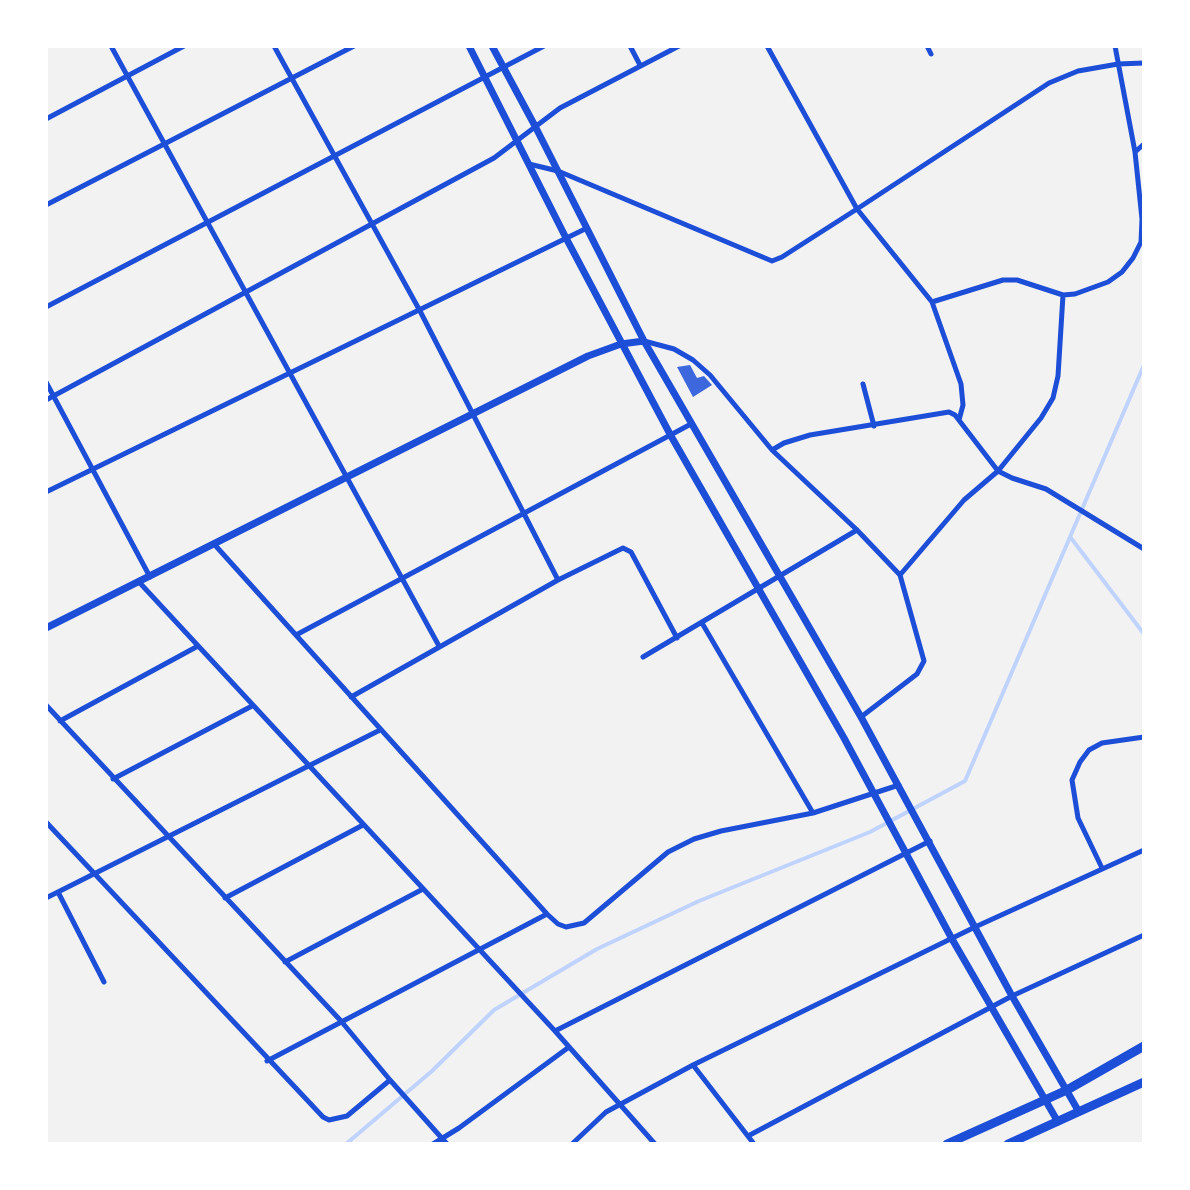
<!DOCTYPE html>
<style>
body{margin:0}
#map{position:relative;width:1190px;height:1190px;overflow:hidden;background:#f2f2f2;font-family:"IBM Plex Serif",serif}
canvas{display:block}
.frame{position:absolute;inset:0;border:48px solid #fff;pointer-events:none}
</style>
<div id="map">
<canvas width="1190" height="1190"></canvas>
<div class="frame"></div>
</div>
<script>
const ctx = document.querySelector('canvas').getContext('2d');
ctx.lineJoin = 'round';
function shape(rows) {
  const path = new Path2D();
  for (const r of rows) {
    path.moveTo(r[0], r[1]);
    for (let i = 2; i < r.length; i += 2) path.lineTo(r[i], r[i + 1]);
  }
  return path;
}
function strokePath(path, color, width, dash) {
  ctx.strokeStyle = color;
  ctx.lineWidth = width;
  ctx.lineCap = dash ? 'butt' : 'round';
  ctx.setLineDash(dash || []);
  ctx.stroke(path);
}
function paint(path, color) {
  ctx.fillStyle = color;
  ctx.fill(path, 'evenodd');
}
strokePath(shape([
 [1071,538,1144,634],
 [1144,708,1144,728],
 [346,1144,432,1071,494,1010,597,949,699,901,870,832,965,781,1144,365]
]), '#bfd3fe', 4);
paint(shape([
 [690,365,697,378,704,376,712,385,693,397,677,367]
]), '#3d67dc');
strokePath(shape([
 [111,46,439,646],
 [274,46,420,311,558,580],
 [630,46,640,65],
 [767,46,857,209,932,302,961,384,963,405,959,420],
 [927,46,931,54],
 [46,119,184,46],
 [1135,152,1144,144],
 [529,164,558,171,772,261,782,257,857,209,1049,83,1078,71,1118,64,1144,63],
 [46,205,354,46],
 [932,302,1003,280,1017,280,1063,295,1075,294,1108,282,1122,272,1133,258,1141,242,1142,219,1135,152,1115,46],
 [46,307,544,46],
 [644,341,674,349,693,360,710,375,772,450,857,530,900,575,924,661,917,674,861,717],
 [46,382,150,577],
 [863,384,874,426],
 [46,400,494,158,560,108,679,46],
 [772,450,784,443,810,435,949,412,955,415,998,471,1012,478,1046,489,1144,549],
 [46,492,585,229],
 [214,544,547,914,558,924,566,927,584,923,668,852,694,839,721,831,813,813,899,785],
 [900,575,964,500,998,471,1041,418,1053,398,1058,376,1063,295],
 [139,582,555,1031,655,1144],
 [702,623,813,813],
 [296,635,691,424],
 [643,657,857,530],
 [351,697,558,580,623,548,631,552,677,638],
 [46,705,341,1021,390,1080,447,1144],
 [60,721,198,646],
 [113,779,252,706],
 [46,822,323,1117,329,1120,347,1116,390,1080],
 [1102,868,1078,818,1072,780,1080,762,1089,750,1102,743,1144,737],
 [58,892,104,982],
 [46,898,380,730],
 [225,898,363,825],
 [285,962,423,889],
 [555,1031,930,841],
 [267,1061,547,914],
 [693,1065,754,1144],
 [748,1136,1012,996,1144,935],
 [433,1144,459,1128,569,1047],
 [572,1144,606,1112,693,1065,975,927,1144,850]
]), '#1d4ed8', 5);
strokePath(shape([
 [469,46,566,238,671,436,844,738,952,939,1058,1122],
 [492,46,535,126,644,341,861,717,1012,996,1079,1112],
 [46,628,588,356,621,344,644,341]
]), '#1d4ed8', 7);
strokePath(shape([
 [947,1144,1067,1090,1144,1046],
 [1008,1144,1144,1082]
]), '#1d4ed8', 9);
</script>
